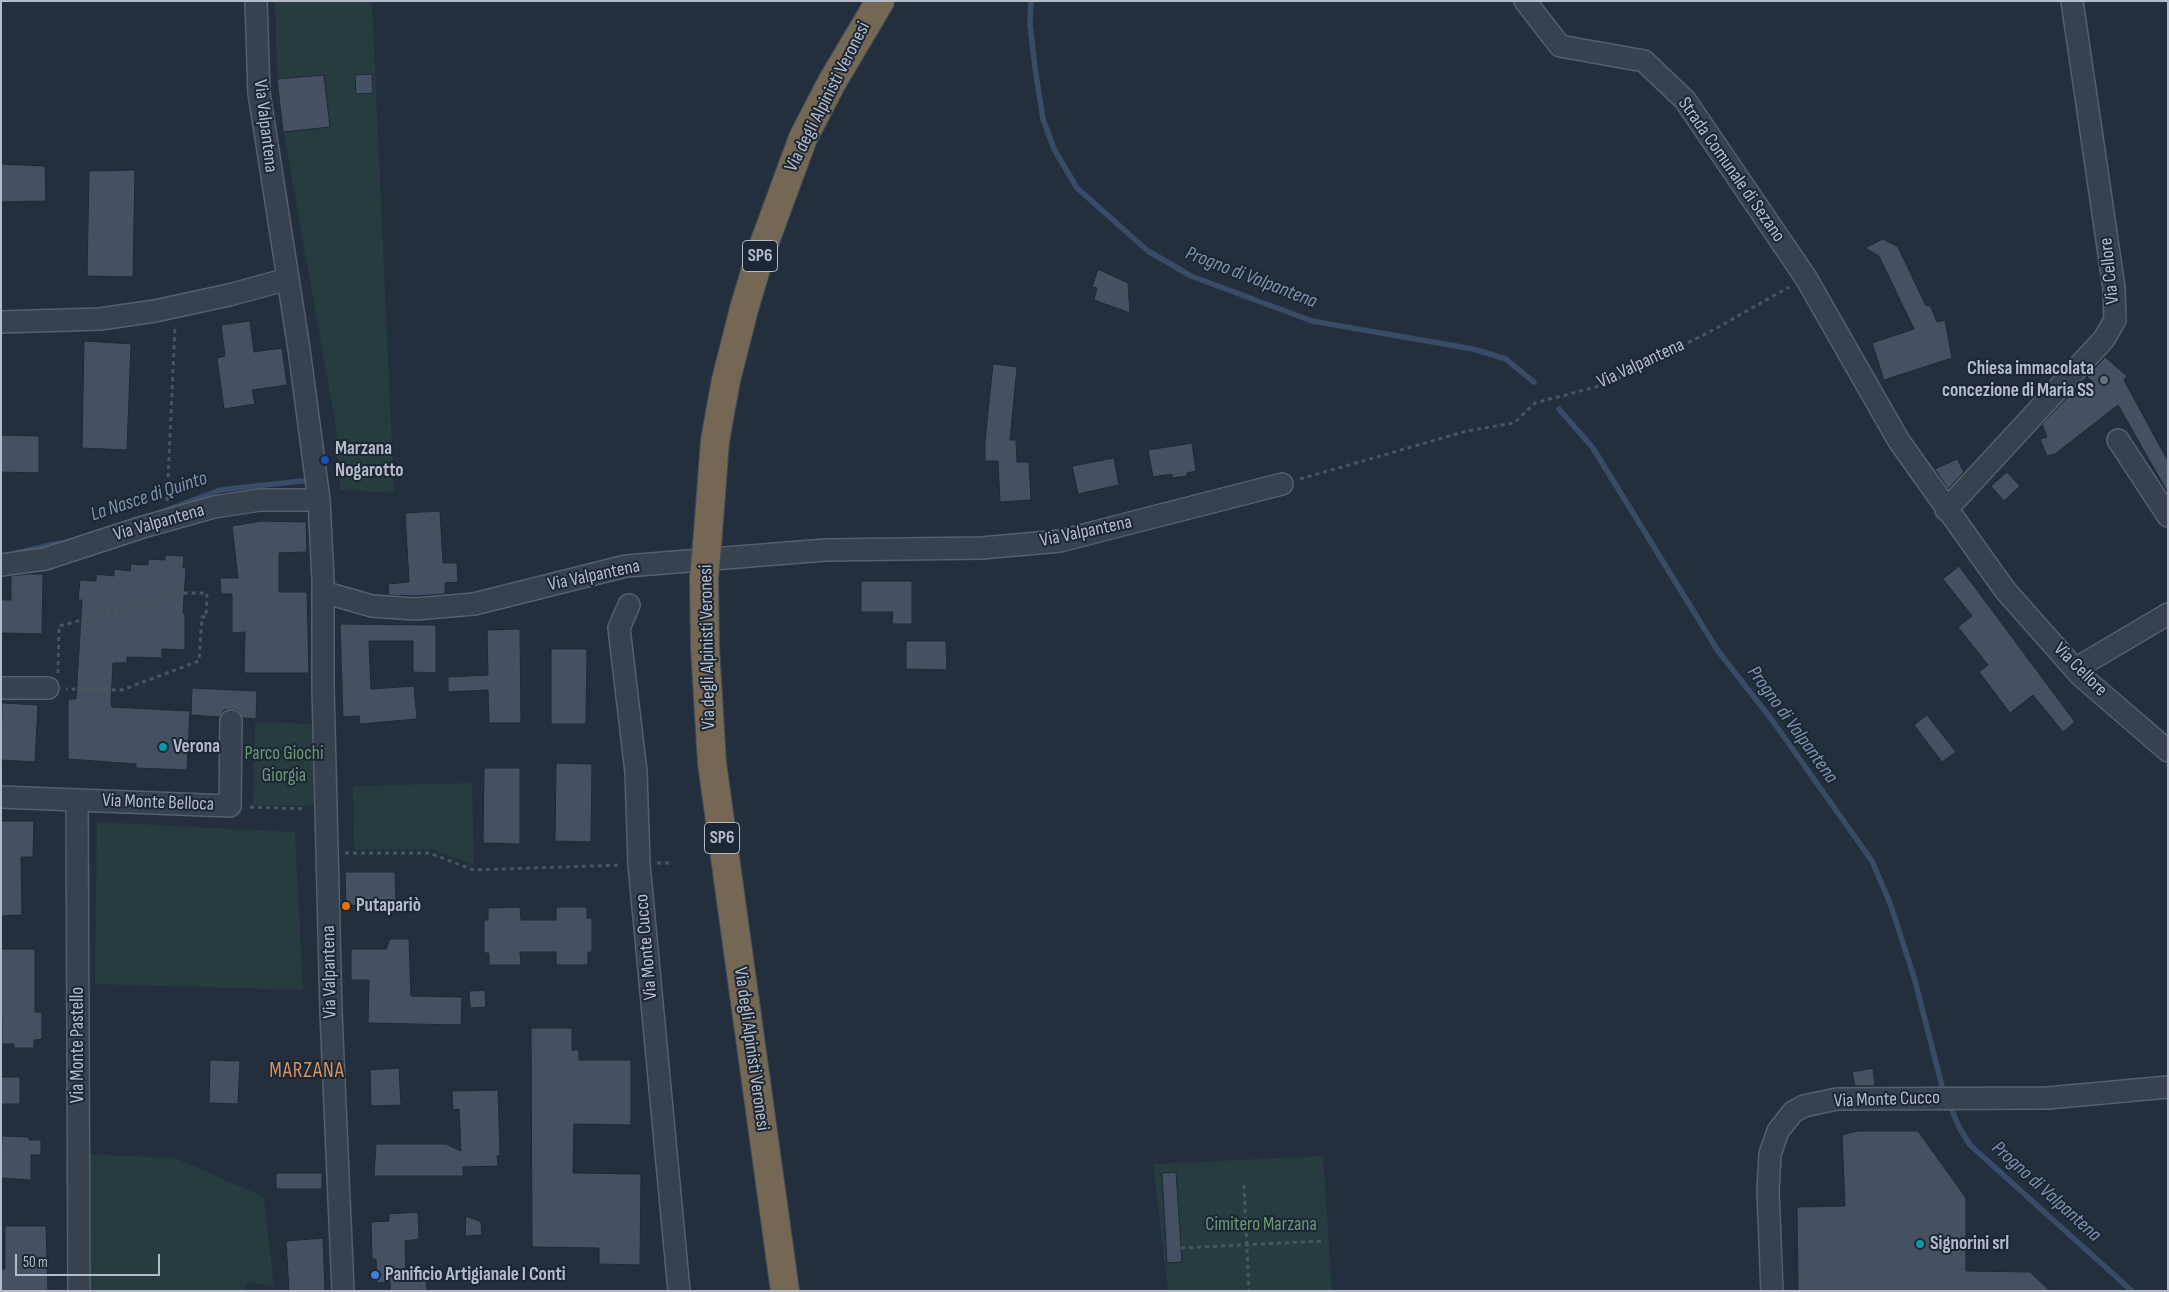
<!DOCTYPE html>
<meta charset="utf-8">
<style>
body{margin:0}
#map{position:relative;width:2169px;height:1292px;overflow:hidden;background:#242f3e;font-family:"Sofia Sans Condensed",sans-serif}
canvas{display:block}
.frame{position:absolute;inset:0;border:2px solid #b4bcc9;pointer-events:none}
.scale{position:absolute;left:15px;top:1254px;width:145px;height:22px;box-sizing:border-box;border:2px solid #b4bcc9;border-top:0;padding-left:6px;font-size:15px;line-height:18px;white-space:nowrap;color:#b4bcc9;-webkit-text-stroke:4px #1d2633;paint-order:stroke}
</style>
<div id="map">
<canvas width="2169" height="1292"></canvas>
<div class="frame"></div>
<div class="scale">50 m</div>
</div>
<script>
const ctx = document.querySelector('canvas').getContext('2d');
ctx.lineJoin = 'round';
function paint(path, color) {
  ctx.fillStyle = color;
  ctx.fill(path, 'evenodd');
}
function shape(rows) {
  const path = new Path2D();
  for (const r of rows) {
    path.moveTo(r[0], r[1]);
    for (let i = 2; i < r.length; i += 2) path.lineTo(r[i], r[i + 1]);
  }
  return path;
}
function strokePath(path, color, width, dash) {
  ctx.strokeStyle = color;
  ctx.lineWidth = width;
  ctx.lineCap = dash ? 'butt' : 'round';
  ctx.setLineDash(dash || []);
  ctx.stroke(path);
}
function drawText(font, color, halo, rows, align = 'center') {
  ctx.font = font + ' "Sofia Sans Condensed",sans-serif';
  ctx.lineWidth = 4;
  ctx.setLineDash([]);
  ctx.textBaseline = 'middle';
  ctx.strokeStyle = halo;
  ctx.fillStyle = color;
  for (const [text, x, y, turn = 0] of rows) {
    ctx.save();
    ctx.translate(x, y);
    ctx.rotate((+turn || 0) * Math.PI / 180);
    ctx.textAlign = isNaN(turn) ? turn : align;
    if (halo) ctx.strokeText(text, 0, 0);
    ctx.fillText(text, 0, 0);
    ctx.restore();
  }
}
paint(shape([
 [275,1,372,1,394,493,340,490,336,427,278,100],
 [255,722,314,724,313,806,253,805],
 [472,783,474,865,432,849,354,849,353,786],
 [97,822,295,832,303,990,95,984],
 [80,1154,175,1158,264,1197,274,1286,247,1282,245,1291,106,1291,84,1288],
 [1323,1156,1332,1291,1168,1291,1153,1164]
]), '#263c3f');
strokePath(shape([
 [1031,1,1030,24,1035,68,1043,119,1054,149,1077,188,1148,251,1191,276,1312,321,1473,349,1506,359,1534,382],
 [1559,409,1593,448,1718,651,1772,720,1872,861,1890,903,1914,977,1942,1086],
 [167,510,220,490,310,480],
 [16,553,60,543],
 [1951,1108,1959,1127,1970,1145,2132,1291]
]), '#394c67', 5.5);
const building = shape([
 [372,74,373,93,356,94,355,75,372,74],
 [324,75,330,127,283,132,277,79,324,75],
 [1,164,45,166,46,201,1,202,1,164],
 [135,170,133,277,87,276,89,171,135,170],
 [1883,239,1898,247,1926,306,1930,305,1937,322,1945,320,1952,358,1884,380,1872,343,1914,329,1879,256,1865,248,1883,239],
 [1098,269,1128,283,1130,313,1094,300,1097,288,1092,287,1098,269],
 [250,321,254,352,282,348,287,385,252,390,255,404,224,409,217,358,225,356,221,325,250,321],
 [84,341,131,344,127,450,82,448,84,341],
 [2105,357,2127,376,2124,380,2168,461,2168,493,2118,405,2055,454,2047,456,2040,439,2047,437,2042,424,2066,399,2093,382,2087,377,2105,357],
 [993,364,1017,367,1010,440,1016,440,1017,462,1029,462,1031,500,1000,502,998,461,985,461,985,441,993,364],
 [1,435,39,436,39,473,1,472,1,435],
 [1192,443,1196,471,1187,473,1187,476,1172,478,1172,474,1153,477,1148,450,1192,443],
 [1114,458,1119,485,1078,494,1072,466,1114,458],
 [1957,459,1964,472,1948,489,1935,469,1957,459],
 [2007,472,2020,486,2004,501,1991,486,2007,472],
 [440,511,443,563,457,563,458,582,445,583,445,594,415,596,389,595,388,584,409,582,405,513,440,511],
 [261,521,306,522,307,552,279,553,279,592,307,592,309,673,244,673,245,632,232,633,232,594,221,594,220,578,238,578,232,526,261,521],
 [165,555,184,556,183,568,186,568,183,613,185,613,185,650,162,649,162,658,127,657,127,663,113,663,111,701,112,707,190,711,187,770,136,768,136,764,68,759,68,699,76,699,82,600,78,600,80,580,96,581,96,574,114,576,114,569,130,571,131,564,148,565,148,559,165,560,165,555],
 [1959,566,2075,722,2063,732,2033,695,2010,713,1979,672,1988,665,1958,627,1972,616,1943,579,1959,566],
 [29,574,43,574,42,634,1,633,1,600,11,600,11,576,29,574],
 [861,581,912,581,912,624,892,624,893,612,861,612,861,581],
 [340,624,436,625,436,673,413,672,413,641,369,641,371,689,414,686,417,719,360,724,359,716,343,717,340,624],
 [520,629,521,723,489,723,488,690,448,692,448,677,488,675,487,630,520,629],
 [906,641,946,641,947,670,906,669,906,641],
 [551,649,587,649,586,724,551,724,551,649],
 [192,688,257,691,256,719,243,718,238,711,232,709,224,710,220,717,191,715,192,688],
 [2,703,38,705,35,762,1,760,2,703],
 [1927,715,1956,752,1942,762,1914,725,1927,715],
 [556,763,592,764,591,842,555,841,556,763],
 [484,768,520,768,520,844,483,843,484,768],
 [1,821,34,821,33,857,21,857,22,915,1,916,1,821],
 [345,872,395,872,396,907,346,905,345,872],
 [520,907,521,920,556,920,556,907,587,907,587,918,592,918,592,952,588,952,588,965,556,965,556,952,520,952,521,965,489,965,489,953,484,953,484,920,488,920,488,908,520,907],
 [390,939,409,939,411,996,462,997,461,1025,368,1023,369,980,351,980,351,949,386,949,390,939],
 [1,949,35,949,35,1012,42,1012,42,1039,34,1040,34,1048,14,1048,14,1044,2,1044,1,949],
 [485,990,486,1007,470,1008,469,991,485,990],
 [531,1028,572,1028,572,1050,579,1050,579,1060,631,1060,631,1125,574,1124,573,1173,641,1174,640,1265,599,1264,599,1248,532,1247,531,1028],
 [210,1060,240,1061,238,1104,209,1103,210,1060],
 [399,1068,401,1105,371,1106,370,1070,399,1068],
 [1873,1068,1875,1086,1855,1086,1852,1072,1873,1068],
 [1,1077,20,1077,20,1104,1,1104,1,1077],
 [498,1090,500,1155,497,1156,498,1166,463,1167,463,1176,374,1176,376,1144,446,1144,461,1151,459,1109,453,1110,452,1091,498,1090],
 [1857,1131,1918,1131,1966,1198,1966,1271,2030,1272,2050,1291,1798,1291,1797,1207,1845,1206,1842,1135,1857,1131],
 [2,1136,29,1137,29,1140,41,1140,41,1155,31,1155,31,1180,1,1178,2,1136],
 [1176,1172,1182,1262,1167,1263,1162,1173,1176,1172],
 [276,1173,322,1173,322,1189,276,1189,276,1173],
 [418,1212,419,1239,405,1241,406,1276,426,1275,427,1291,390,1291,390,1282,377,1283,376,1259,372,1259,371,1222,389,1221,389,1214,418,1212],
 [466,1216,481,1222,482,1235,465,1236,466,1216],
 [5,1226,46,1226,48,1291,1,1291,1,1269,5,1269,5,1226],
 [323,1238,325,1291,289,1291,286,1241,323,1238]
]);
paint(building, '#455162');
strokePath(building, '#1f2835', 1);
const minor = shape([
 [256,1,259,93,299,349,319,500,323,579,323,687,331,1012,343,1291],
 [1525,1,1560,46,1644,61,1685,100,1806,278,1899,441,2005,590,2081,676,2168,751],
 [1,322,100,319,155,311,229,295,288,279],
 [2118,440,2168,516],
 [1946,510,2104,339,2115,320,2114,288,2072,1],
 [1,565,45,559,143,527,214,507,260,500,319,500],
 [323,592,372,606,415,609,474,604,626,566,825,550,982,548,1060,541,1282,484],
 [629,605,619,628,636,772,639,864,679,1291],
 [2075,669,2168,614],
 [1,688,48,688],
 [1,797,230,806,231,721],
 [77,800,79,1291],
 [1772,1291,1768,1191,1770,1154,1778,1131,1793,1112,1804,1106,1837,1099,2048,1098,2168,1087]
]);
const highway = shape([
 [708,533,715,441,726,380,744,309,761,252,803,138,832,82,880,1],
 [704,578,705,647,712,763,785,1291]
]);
strokePath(minor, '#565f6c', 24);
strokePath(highway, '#434c59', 30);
strokePath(shape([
 [1300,479,1467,431,1514,423,1535,403,1607,384,1713,330,1789,287],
 [167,501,175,327],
 [58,673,59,626,184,593,207,593,206,617,202,617,199,661,122,690,66,689],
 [250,807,306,809],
 [345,853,429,853,474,870,621,865],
 [657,863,671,863],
 [1244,1185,1249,1291],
 [1181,1248,1324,1241]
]), '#44595c', 3, [4, 4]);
strokePath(minor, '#38414e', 21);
strokePath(highway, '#746855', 28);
const highwayBridge = shape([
 [704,578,708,533]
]);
strokePath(highwayBridge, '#434c59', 30, []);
strokePath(highwayBridge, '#746855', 28);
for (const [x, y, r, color] of [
 [2104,380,5,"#6b7280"],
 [325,460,5,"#1a4fb4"],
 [163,747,5,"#0f9aa8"],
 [346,906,5,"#e8710a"],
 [1920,1244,5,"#0f9aa8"],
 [375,1275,5,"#3f7fe0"]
]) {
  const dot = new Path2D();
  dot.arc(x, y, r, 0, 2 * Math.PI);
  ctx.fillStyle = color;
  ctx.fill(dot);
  strokePath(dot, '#1d2633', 2);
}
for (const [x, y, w] of [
 [760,256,35],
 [722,838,35]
]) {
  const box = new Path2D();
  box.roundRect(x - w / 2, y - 15.5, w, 31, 4);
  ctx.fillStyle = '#1d2633';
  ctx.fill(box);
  strokePath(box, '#b4bcc9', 1);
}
drawText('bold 18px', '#b4bcc9', null, [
 ["SP6",760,256],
 ["SP6",722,838]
]);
drawText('19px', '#b4bcc9', '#1d2633', [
 ["Via degli Alpinisti Veronesi",828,97,-63],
 ["Via Valpantena",265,126,83],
 ["Strada Comunale di Sezano",1731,170,55],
 ["Via Cellore",2110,271,-96],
 ["Via Valpantena",1641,364,-25],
 ["Via Valpantena",159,523,-16],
 ["Via Valpantena",1086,532,-12],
 ["Via Valpantena",594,576,-12],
 ["Via degli Alpinisti Veronesi",708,647,-91],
 ["Via Cellore",2080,670,45],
 ["Via Monte Belloca",158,803,2],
 ["Via Monte Cucco",647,947,-95],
 ["Via Valpantena",330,972,-91],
 ["Via Monte Pastello",78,1045,-90],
 ["Via degli Alpinisti Veronesi",751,1049,82],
 ["Via Monte Cucco",1887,1100,-2]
]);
drawText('bold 19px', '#b4bcc9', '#1d2633', [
 ["Chiesa immacolata",2094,369,"right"],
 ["concezione di Maria SS",2094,391,"right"],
 ["Marzana",335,449],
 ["Nogarotto",335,471],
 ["Verona",173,747],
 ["Putapariò",356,906],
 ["Signorini srl",1930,1244],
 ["Panificio Artigianale I Conti",385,1275]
], 'left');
drawText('19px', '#6b9a76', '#1d2633', [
 ["Parco Giochi",284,754],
 ["Giorgia",284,776],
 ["Cimitero Marzana",1261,1225]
]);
drawText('italic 20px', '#7c92b1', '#1d2633', [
 ["Progno di Valpantena",1251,278,21],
 ["La Nasce di Quinto",149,497,-18],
 ["Progno di Valpantena",1792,725,54],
 ["Progno di Valpantena",2046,1192,42]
]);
ctx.letterSpacing = '1px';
drawText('21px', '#d59563', '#1d2633', [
 ["MARZANA",307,1072]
]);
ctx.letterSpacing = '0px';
</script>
